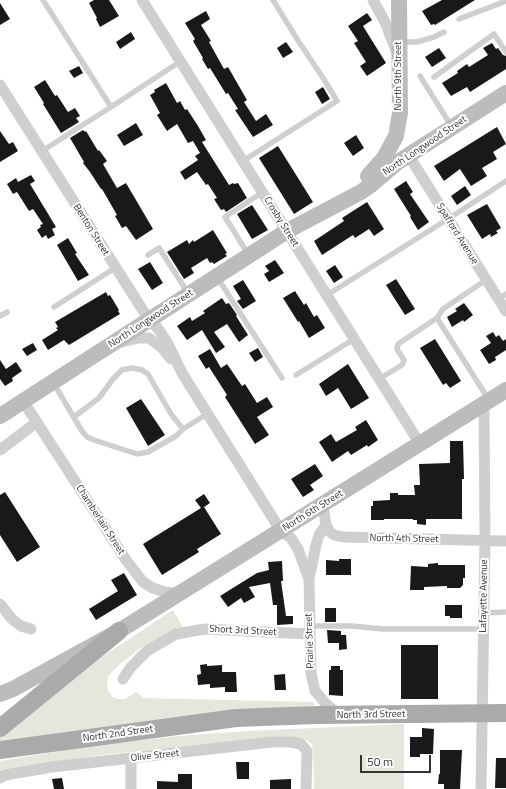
<!DOCTYPE html>
<style>
body{margin:0}
#map{position:relative;width:506px;height:789px;overflow:hidden;background:#fff;font-family:"Titillium Web",sans-serif}
canvas{display:block}
.scale{position:absolute;left:360px;top:755px;width:71px;height:18px;box-sizing:border-box;border:2px solid #323232;border-top:0;padding-left:5px;font-size:12px;line-height:14px;white-space:nowrap;color:#323232;-webkit-text-stroke:3px #fff;paint-order:stroke}
</style>
<div id="map">
<canvas width="506" height="789"></canvas>
<div class="scale">50 m</div>
</div>
<script>
const ctx = document.querySelector('canvas').getContext('2d');
ctx.lineJoin = 'round';
function paint(path, color) {
  ctx.fillStyle = color;
  ctx.fill(path, 'evenodd');
}
function shape(rows) {
  const path = new Path2D();
  for (const r of rows) {
    path.moveTo(r[0], r[1]);
    for (let i = 2; i < r.length; i += 2) path.lineTo(r[i], r[i + 1]);
  }
  return path;
}
function strokePath(path, color, width, dash) {
  ctx.strokeStyle = color;
  ctx.lineWidth = width;
  ctx.lineCap = dash ? 'butt' : 'round';
  ctx.setLineDash(dash || []);
  ctx.stroke(path);
}
function drawText(font, color, halo, rows, align = 'center') {
  ctx.font = font + ' "Titillium Web",sans-serif';
  ctx.lineWidth = 4;
  ctx.setLineDash([]);
  ctx.textBaseline = 'middle';
  ctx.strokeStyle = halo;
  ctx.fillStyle = color;
  for (const [text, x, y, turn = 0] of rows) {
    ctx.save();
    ctx.translate(x, y);
    ctx.rotate((+turn || 0) * Math.PI / 180);
    ctx.textAlign = isNaN(turn) ? turn : align;
    if (halo) ctx.strokeText(text, 0, 0);
    ctx.fillText(text, 0, 0);
    ctx.restore();
  }
}
paint(shape([
 [173,610,184,629,158,639,142,647,121,663,109,675,107,683,108,691,113,697,118,699,125,699,130,696,136,692,144,698,313,702,316,705,228,715,0,744,0,736,88,666],
 [404,724,404,789,314,789,313,751,312,744,306,740,298,738,184,747,110,754,26,766,0,773,0,761,98,745,179,736,247,731]
]), '#e4e8dc');
paint(shape([
 [94,0,109,0,119,16,100,27,96,19,97,18,89,3],
 [442,0,475,0,435,25,434,24,431,25,422,11],
 [0,3,10,19,0,25],
 [206,11,210,19,201,25,211,41,209,42,224,69,228,67,247,100,244,102,256,121,266,114,273,125,253,137,235,110,238,109,228,93,226,94,210,68,208,69,202,59,203,58,193,41,195,39,185,23],
 [367,13,372,20,363,26,386,63,367,76,360,66,366,62,354,43,358,41,348,26],
 [131,32,135,39,120,49,116,42],
 [286,42,293,52,283,58,277,48],
 [492,43,496,49,498,48,503,55,506,56,506,69,470,92,467,87,451,96,442,83,458,73,457,71,467,64,469,67,488,55,483,48],
 [439,48,446,58,432,67,425,57],
 [79,66,83,73,74,78,69,71],
 [45,80,55,96,57,95,68,112,75,108,80,116,76,118,79,122,61,133,43,104,44,103,34,87],
 [166,83,177,103,180,101,185,110,187,109,198,126,206,140,202,142,229,185,233,183,234,184,238,183,247,198,226,212,224,209,221,210,214,199,217,198,208,184,206,185,197,172,185,180,180,172,198,160,195,156,200,153,193,141,188,143,177,124,167,131,157,115,160,113,150,95,155,92,154,90],
 [323,87,330,99,322,104,315,92],
 [136,123,143,135,124,146,117,135],
 [497,127,506,144,493,152,497,159,482,168,487,176,471,186,460,169,444,181,434,166],
 [83,130,85,132,86,131,98,151,99,150,107,161,103,164,117,188,126,183,153,229,136,240,126,226,122,228,115,216,117,215,102,189,101,189,90,172,83,163,84,162,70,138],
 [0,131,9,144,13,142,18,151,0,162],
 [356,135,364,148,353,156,344,143],
 [278,146,313,202,294,214,259,158],
 [31,175,35,181,30,184,56,227,52,229,55,235,48,239,46,235,42,238,37,230,41,227,40,225,43,224,33,209,29,211,17,192,13,194,7,184,16,178,18,182],
 [406,181,413,192,410,194,429,222,418,230,410,217,411,216,394,189],
 [465,186,471,195,457,205,451,196],
 [367,202,384,229,374,236,369,229,355,238,353,235,322,255,314,241,344,221,342,218],
 [487,204,501,228,496,231,498,233,491,237,490,234,482,239,467,215],
 [252,205,268,230,252,239,237,214],
 [213,230,227,253,225,254,227,256,214,264,212,262,210,263,207,258,191,268,194,273,184,279,167,252,187,240,189,244,193,240,194,242],
 [68,238,77,253,75,254,89,275,78,281,57,245],
 [275,260,284,273,269,282,264,274,269,271,265,266],
 [150,262,163,283,152,290,138,269],
 [335,265,343,277,334,283,326,271],
 [396,279,415,309,405,315,386,285],
 [243,280,256,301,243,309,237,301,241,299,233,286],
 [295,291,304,305,306,303,314,317,317,315,325,328,309,338,299,321,298,322,283,298],
 [106,292,108,296,110,295,119,310,118,311,120,314,69,345,64,340,48,350,42,340,58,330,56,328,58,327,55,322],
 [222,298,226,304,229,303,237,315,236,316,248,335,239,342,227,324,214,332,225,347,216,353,202,330,187,340,177,326,190,317,192,321,205,313,203,311],
 [464,303,473,315,464,322,463,320,452,327,447,317,457,311,455,309],
 [493,332,496,337,499,335,503,341,506,339,506,350,495,357,496,360,489,364,480,350,491,343,486,336],
 [435,339,461,381,450,388,446,383,443,385,420,348],
 [33,343,37,350,27,356,22,349],
 [258,348,263,357,255,362,249,353],
 [210,349,221,368,227,364,242,386,245,384,257,403,267,397,273,407,257,417,269,435,255,444,225,397,227,395,209,367,206,369,198,356],
 [0,360,6,369,16,362,22,371,12,378,13,381,5,386,0,379],
 [348,364,369,398,351,409,338,388,326,396,319,384],
 [141,399,165,435,148,446,126,408],
 [366,420,378,440,368,447,367,445,351,455,348,451,332,462,319,442,331,434,336,442,357,430,355,427],
 [450,441,463,441,464,479,462,479,462,519,426,519,426,525,417,524,417,520,413,520,413,519,384,519,384,520,371,520,371,506,373,506,373,501,390,500,390,493,398,493,398,495,415,495,414,485,420,485,419,464,450,463],
 [315,464,323,476,310,485,314,490,303,497,291,479],
 [5,492,40,547,17,562,0,535,0,495],
 [204,494,210,503,204,507,221,534,197,549,199,552,162,575,143,544,201,508,195,500],
 [339,559,351,559,351,575,326,575,326,560,339,561],
 [282,561,283,581,281,581,286,616,293,616,293,624,277,625,277,605,273,605,270,583,249,587,255,597,244,603,241,598,228,607,220,596,257,573,269,570,268,562],
 [438,563,438,565,465,565,465,578,463,578,463,585,460,588,447,588,447,586,424,587,424,590,410,590,411,566,428,567,428,564],
 [124,573,137,595,96,620,89,609,118,591,111,580],
 [445,605,462,605,462,618,450,618,450,616,445,616],
 [325,608,336,608,336,622,325,622],
 [327,630,341,631,341,635,346,635,347,649,339,650,339,643,328,643],
 [401,645,438,645,438,699,401,699],
 [207,664,207,666,222,665,222,672,236,672,237,692,225,692,225,687,210,688,210,684,198,685,197,675,201,674,200,665],
 [331,666,340,666,340,670,343,670,343,696,329,695,329,670,331,670],
 [285,674,286,690,275,690,274,675],
 [422,728,434,729,433,754,420,754,420,757,410,757,410,737,422,737],
 [440,750,462,750,460,789,444,789,444,784,438,784,439,774,440,774],
 [496,758,506,758,506,788,495,788],
 [236,762,249,762,249,779,237,779],
 [178,774,192,774,192,789,157,789,157,781,178,782],
 [62,778,64,789,54,789,52,779],
 [291,779,291,789,270,789,270,780]
]), '#191919');
strokePath(shape([
 [459,19,506,1],
 [401,42,417,42,434,37,444,32],
 [420,76,452,127],
 [434,77,494,34,506,52],
 [111,107,181,61],
 [42,151,111,107,43,0],
 [243,161,337,101,325,81,299,42,273,0],
 [248,254,225,217,263,192],
 [148,255,159,248,188,293],
 [217,277,282,378],
 [327,295,448,219,506,181],
 [498,299,506,294],
 [54,307,115,268],
 [0,316,7,312],
 [437,318,489,400],
 [296,375,354,339],
 [379,379,402,365,404,360,397,349,398,344,437,318,443,309,486,280],
 [54,384,82,431,87,437,94,440,137,454,148,452,176,436,183,429,207,414],
 [74,417,99,398,113,379,122,370,132,368,142,370,148,374,171,414,183,429],
 [483,613,506,612],
 [309,626,352,626,383,629,483,629]
]), '#cfcfcf', 5.5);
strokePath(shape([
 [142,0,420,444],
 [373,0,385,22,397,53],
 [0,85,149,320,157,327,167,342,182,373,281,531,291,538,298,549,309,579],
 [409,156,506,311],
 [121,342,139,338,149,338,162,348,171,359],
 [23,401,126,560,143,582,153,588,165,592,180,594],
 [0,450,37,422],
 [323,505,326,525,329,531,334,535,343,537,506,541],
 [326,525,319,535,316,545,309,579,311,673,315,691,327,705,340,715],
 [0,604,12,619,21,626,31,629],
 [123,679,131,667,147,651,176,634,205,629,309,634],
 [131,758,131,789],
 [0,778,5,775,52,767,272,742,291,742,301,744,307,751,306,789],
 [481,789,485,540,484,403]
]), '#cfcfcf', 11);
strokePath(shape([
 [368,176,384,158,396,136,400,113,399,0],
 [0,416,287,231,361,192,371,185,398,162,506,93],
 [0,694,13,689,119,631,506,390]
]), '#bcbcbc', 16);
strokePath(shape([
 [0,728,119,631],
 [0,750,236,718,316,715,506,713]
]), '#aaa', 18);
drawText('10px', '#323232', '#fff', [
 ["North 9th Street",399,76,-90],
 ["North Longwood Street",425,146,-34],
 ["Crosby Street",281,222,58],
 ["Benton Street",91,230,58],
 ["Spafford Avenue",457,234,58],
 ["North Longwood Street",151,319,-33],
 ["North 6th Street",313,511,-32],
 ["Chamberlain Street",100,520,57],
 ["North 4th Street",404,539,1],
 ["Lafayette Avenue",484,596,-89],
 ["Short 3rd Street",243,631,3],
 ["Prairie Street",310,641,-92],
 ["North 3rd Street",371,715,-1],
 ["North 2nd Street",118,734,-8],
 ["Olive Street",155,756,-6]
]);
</script>
